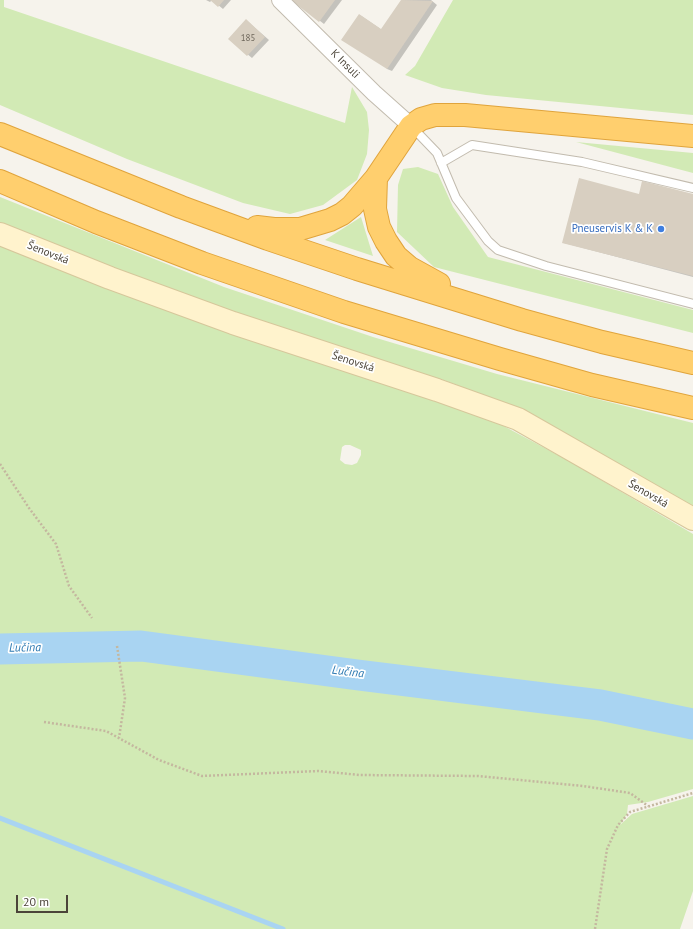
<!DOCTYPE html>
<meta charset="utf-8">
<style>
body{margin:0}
#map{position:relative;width:693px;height:929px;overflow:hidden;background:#f6f3ec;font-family:"PT Sans",sans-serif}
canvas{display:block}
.scale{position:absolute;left:16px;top:895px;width:52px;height:18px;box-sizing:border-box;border:2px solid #4b4439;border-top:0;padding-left:5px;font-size:12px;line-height:14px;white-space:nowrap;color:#4b4439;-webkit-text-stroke:3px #fff;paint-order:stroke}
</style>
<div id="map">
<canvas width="693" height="929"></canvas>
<div class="scale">20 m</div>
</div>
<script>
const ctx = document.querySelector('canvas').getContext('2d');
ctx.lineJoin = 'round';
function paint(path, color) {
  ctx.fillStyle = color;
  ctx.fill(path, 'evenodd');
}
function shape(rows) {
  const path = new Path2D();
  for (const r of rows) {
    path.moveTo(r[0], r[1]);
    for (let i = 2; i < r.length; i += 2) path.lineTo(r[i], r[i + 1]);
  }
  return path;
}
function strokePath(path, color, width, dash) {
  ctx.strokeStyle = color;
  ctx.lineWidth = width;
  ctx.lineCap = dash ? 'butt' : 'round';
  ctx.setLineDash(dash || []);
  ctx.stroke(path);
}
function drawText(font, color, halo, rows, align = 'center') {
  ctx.font = font + ' "PT Sans",sans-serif';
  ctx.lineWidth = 3.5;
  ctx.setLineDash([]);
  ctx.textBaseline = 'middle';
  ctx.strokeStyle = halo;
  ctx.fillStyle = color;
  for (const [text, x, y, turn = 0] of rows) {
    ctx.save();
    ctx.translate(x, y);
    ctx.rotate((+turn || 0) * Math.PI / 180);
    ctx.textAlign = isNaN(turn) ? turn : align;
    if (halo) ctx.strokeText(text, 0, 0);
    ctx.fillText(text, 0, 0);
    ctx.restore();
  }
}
paint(shape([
 [0,0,4,0,4,7,345,123,352,87,367,112,369,130,367,154,357,180,323,205,290,214,243,203,127,159,0,105],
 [453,0,693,0,693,115,486,95,442,88,405,75,415,66],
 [576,142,693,153,693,173],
 [418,167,438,174,453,207,488,257,693,310,693,333,434,267,397,232,398,185,403,169],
 [0,197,224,287,373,337,497,374,693,423,693,510,543,423,497,400,446,381,281,328,192,297,107,266,0,223],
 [361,217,373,256,325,240],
 [0,245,498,423,569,461,693,534,693,789,648,802,628,805,627,814,620,825,632,814,693,796,693,891,680,929,0,929],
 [345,445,350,445,361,450,361,455,357,463,352,465,345,464,340,460,342,447]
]), '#d2eab5');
paint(shape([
 [206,0,231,0,223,9,212,0,210,2],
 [293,0,342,0,324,24],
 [402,0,431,0,437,5,392,71,387,69,360,15,382,30],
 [246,20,269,40,252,58,229,39],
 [640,195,693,195,693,277,564,243]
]), '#0003');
strokePath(shape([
 [0,818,283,929]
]), '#a9d4f2', 5);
strokePath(shape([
 [0,649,141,646,358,675,600,705,693,724]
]), '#a9d4f2', 31);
paint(shape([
 [210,0,224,0,218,7],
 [291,0,335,0,319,22],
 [401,0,433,1,387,69,341,40,359,14,381,29],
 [246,19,265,37,247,56,228,39],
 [579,178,639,194,642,181,693,194,693,276,562,243]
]), '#d8cfc1');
const lane = shape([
 [412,127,437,153,456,198,488,241,498,250,546,266,693,304],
 [441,163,472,145,582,162,693,188]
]);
const street = shape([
 [280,0,374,93,411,126]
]);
const secondary = shape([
 [0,234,110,278,233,323,437,390,518,419,693,519]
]);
const highway = shape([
 [0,134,181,207,268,239,357,269,522,320,602,342,693,363],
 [376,178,375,209,379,227,386,241,396,256,410,268,439,284],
 [0,181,96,222,202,263,344,312,500,359,592,385,693,408],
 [257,227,274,229,300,229,330,220,342,214,352,206,376,178,411,126,421,119,435,115,465,115,693,136]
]);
strokePath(lane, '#c2bbae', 10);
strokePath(street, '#c2bbae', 18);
strokePath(secondary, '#d6c79b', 24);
strokePath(highway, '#e0a43c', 24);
strokePath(shape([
 [0,464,29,508,56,544,69,586,92,618],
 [117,646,125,698,119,738],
 [44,722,106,731,159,760,202,776,318,771,360,775,478,776,583,786,630,793,648,806],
 [595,929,607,849,618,825,630,812,693,793]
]), '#c4b79f', 2.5, [2, 2]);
strokePath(lane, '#fff', 8);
strokePath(street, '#fff', 16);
strokePath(secondary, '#fff3cd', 22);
strokePath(highway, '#ffcf6e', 22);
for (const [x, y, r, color] of [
 [661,229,4,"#3f7fe0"]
]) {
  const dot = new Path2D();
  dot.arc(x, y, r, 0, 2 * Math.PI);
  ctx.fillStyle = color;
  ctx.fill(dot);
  strokePath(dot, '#fff', 1.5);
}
drawText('9px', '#6e675b', null, [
 ["185",248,38]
]);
drawText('11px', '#4b4439', '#fff', [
 ["K Insuli",345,64,45],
 ["Šenovská",48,253,22],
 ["Šenovská",353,362,18],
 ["Šenovská",648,494,30]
]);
drawText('11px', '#366cbe', '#fff', [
 ["Pneuservis K & K",653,229]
], 'right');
drawText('italic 12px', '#2e7ab2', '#fff', [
 ["Lučina",25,648,-1],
 ["Lučina",348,672,7]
]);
</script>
